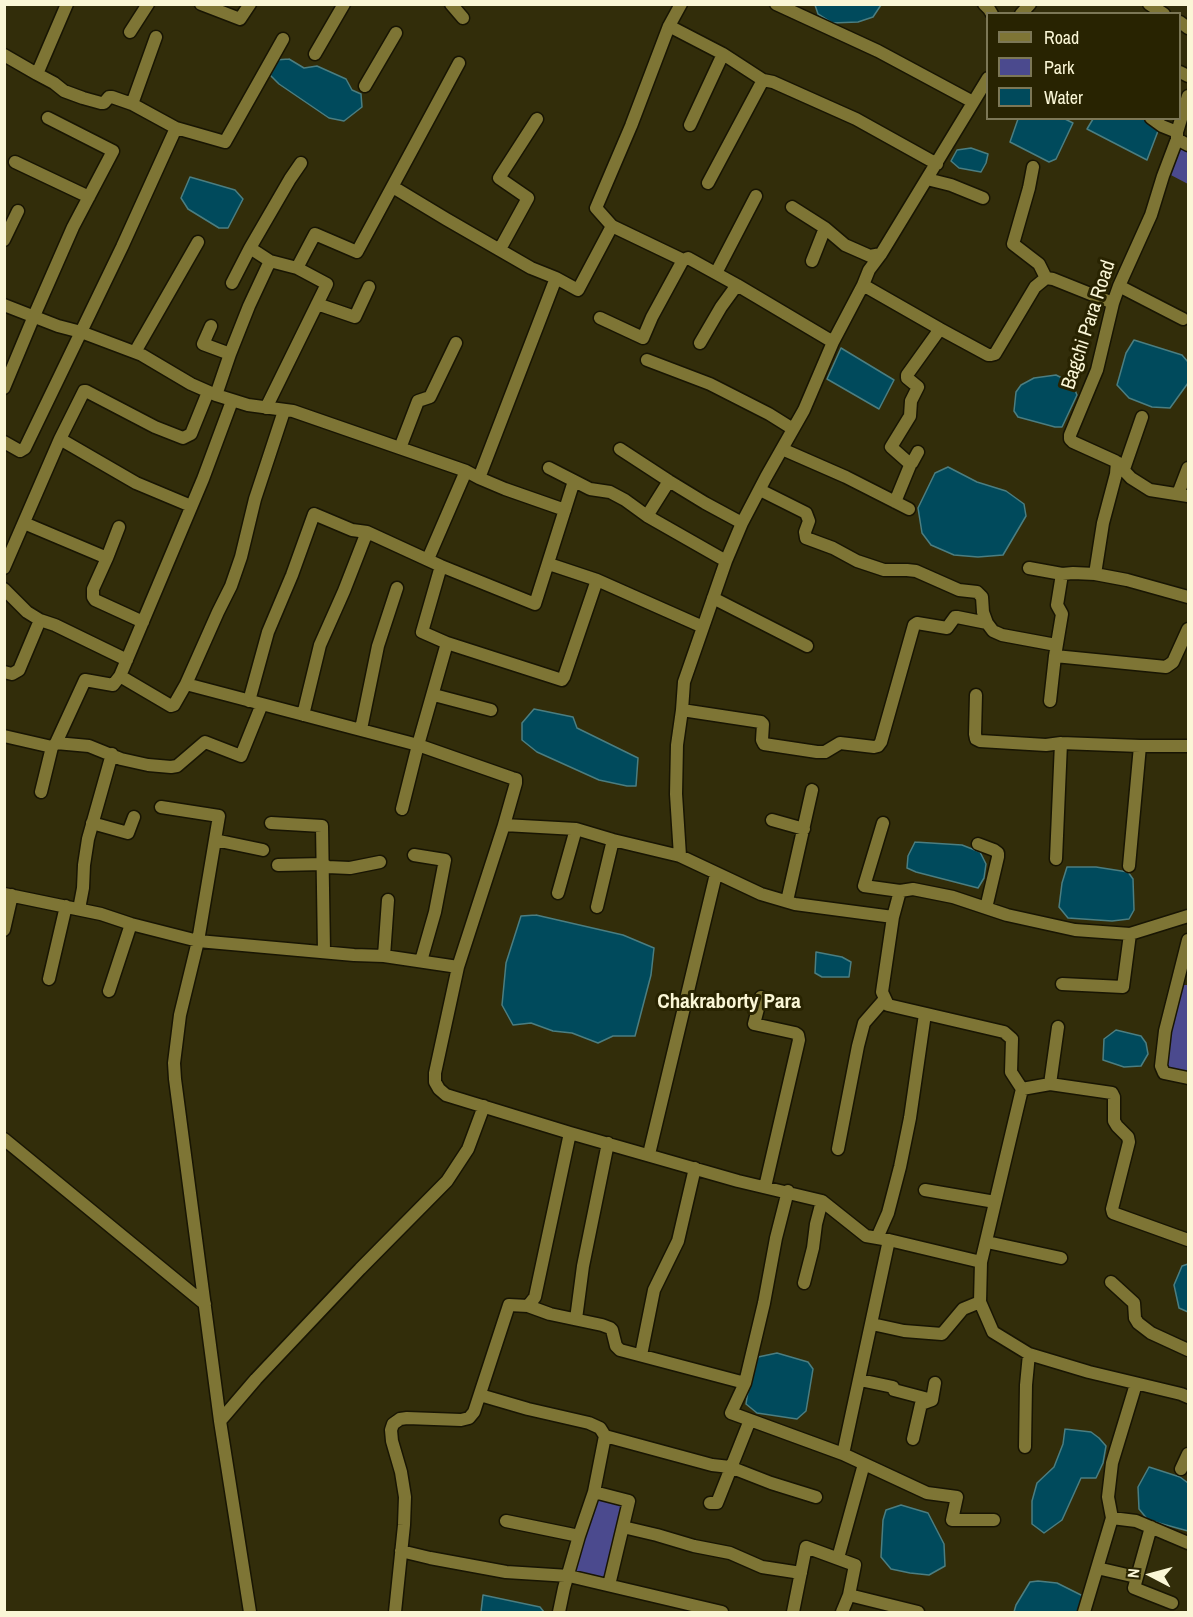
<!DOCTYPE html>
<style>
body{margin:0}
#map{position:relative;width:1193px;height:1617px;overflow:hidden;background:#322d0a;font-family:"Archivo Narrow",sans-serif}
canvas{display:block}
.frame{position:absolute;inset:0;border:6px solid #faf6d6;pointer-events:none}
.legend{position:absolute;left:986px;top:12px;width:195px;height:108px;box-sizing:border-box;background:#282301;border:2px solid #7c7756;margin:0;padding:8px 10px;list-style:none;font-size:18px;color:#faf6d6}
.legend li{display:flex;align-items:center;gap:12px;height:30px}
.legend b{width:30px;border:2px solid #7c7756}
.north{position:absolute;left:1121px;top:1545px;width:60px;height:60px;-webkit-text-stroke:4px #282301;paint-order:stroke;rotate:276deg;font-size:16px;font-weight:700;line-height:24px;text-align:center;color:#faf6d6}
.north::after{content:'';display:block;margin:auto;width:21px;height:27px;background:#faf6d6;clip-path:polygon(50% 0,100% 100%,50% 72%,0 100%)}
</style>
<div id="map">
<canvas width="1193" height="1617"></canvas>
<div class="frame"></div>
<ul class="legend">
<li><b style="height:8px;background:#7e7535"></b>Road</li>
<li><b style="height:16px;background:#4b4a8e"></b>Park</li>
<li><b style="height:16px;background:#004a5c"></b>Water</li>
</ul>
<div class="north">N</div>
</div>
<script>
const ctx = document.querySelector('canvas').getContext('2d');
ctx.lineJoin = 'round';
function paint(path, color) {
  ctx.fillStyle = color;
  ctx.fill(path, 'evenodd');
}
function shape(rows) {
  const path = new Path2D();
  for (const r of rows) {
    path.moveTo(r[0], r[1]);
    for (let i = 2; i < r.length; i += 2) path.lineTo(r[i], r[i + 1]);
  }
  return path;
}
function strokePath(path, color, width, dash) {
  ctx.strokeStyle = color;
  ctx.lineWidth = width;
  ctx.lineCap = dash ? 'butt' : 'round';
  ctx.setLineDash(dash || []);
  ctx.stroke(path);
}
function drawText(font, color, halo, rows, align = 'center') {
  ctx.font = font + ' "Archivo Narrow",sans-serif';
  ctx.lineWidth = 6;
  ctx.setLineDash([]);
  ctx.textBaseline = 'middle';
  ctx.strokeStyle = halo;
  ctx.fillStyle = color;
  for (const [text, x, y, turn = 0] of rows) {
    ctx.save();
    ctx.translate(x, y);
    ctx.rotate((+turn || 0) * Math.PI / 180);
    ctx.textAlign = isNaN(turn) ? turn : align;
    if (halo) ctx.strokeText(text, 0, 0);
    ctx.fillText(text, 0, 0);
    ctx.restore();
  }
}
paint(shape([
 [1179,144,1188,149,1188,184,1167,173],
 [1184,985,1188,985,1188,1076,1156,1068,1169,1011],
 [595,1493,625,1504,606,1581,573,1574]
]), '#4b4a8e');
const water = shape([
 [815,5,815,4,881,5,873,17,858,22,832,23,818,14,815,5],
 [289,59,304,68,317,66,346,79,352,90,361,94,362,107,344,121,329,118,279,84,269,74,275,60,289,59],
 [1146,118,1154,124,1158,131,1147,160,1087,129,1093,119,1146,118],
 [1018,119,1065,119,1073,123,1056,159,1049,162,1010,142,1018,119],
 [971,148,988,154,986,163,981,172,959,168,951,161,957,150,971,148],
 [190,177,235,190,243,199,228,228,219,228,188,209,181,198,190,177],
 [1134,340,1182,355,1188,362,1188,383,1170,408,1152,407,1129,398,1117,385,1126,353,1134,340],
 [841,348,894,380,879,409,827,379,841,348],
 [1056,375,1072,383,1077,395,1062,427,1055,427,1018,417,1014,411,1016,392,1021,385,1034,378,1056,375],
 [948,467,977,482,1006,491,1024,504,1026,516,1003,555,978,557,954,555,931,545,922,533,918,508,935,473,948,467],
 [534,709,573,717,577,728,638,758,636,786,627,786,599,780,537,752,522,740,522,723,534,709],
 [915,842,962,845,980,852,986,864,984,878,978,888,916,872,907,868,908,856,915,842],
 [1067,867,1096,867,1128,872,1133,879,1134,910,1129,919,1112,921,1068,918,1059,907,1062,883,1067,867],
 [536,915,623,935,654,948,651,975,635,1036,613,1036,598,1043,572,1033,553,1031,531,1023,513,1025,502,1005,506,963,521,916,536,915],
 [816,952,842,957,851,962,849,977,822,977,815,973,816,952],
 [1116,1030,1141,1036,1146,1043,1148,1054,1141,1066,1124,1067,1103,1060,1104,1039,1116,1030],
 [1188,1264,1188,1312,1179,1308,1174,1285,1182,1266,1188,1264],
 [777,1353,808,1362,813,1369,806,1411,797,1419,757,1413,746,1404,750,1378,758,1357,777,1353],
 [1065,1429,1091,1432,1099,1438,1106,1446,1103,1463,1096,1478,1081,1478,1062,1520,1044,1533,1032,1524,1032,1501,1037,1483,1054,1467,1063,1444,1065,1429],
 [1149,1467,1180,1477,1188,1483,1188,1531,1148,1520,1139,1509,1138,1487,1149,1467],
 [901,1505,928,1513,944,1544,945,1566,929,1575,910,1573,891,1569,881,1557,883,1520,886,1510,901,1505],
 [1038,1581,1057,1583,1083,1596,1078,1612,1014,1612,1016,1605,1030,1582,1038,1581],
 [483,1595,540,1607,544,1612,481,1612,483,1595]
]);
paint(water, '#004a5c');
strokePath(water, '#4b7e81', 1.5);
const street = shape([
 [67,4,37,74,54,83,64,91,83,98,101,103,104,103,109,97,112,97,132,104,176,128,225,142,283,39],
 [201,4,240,19,250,4],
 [451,4,463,18],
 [681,4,669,26,631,126,596,208,612,226,683,260,688,258,737,285,833,342],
 [776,4,878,51,973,102],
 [984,4,989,9,992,14],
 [1149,4,1164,14],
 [1021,14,1030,4],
 [1180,22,1188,28],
 [669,26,723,54,763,80,773,82,856,119,937,164],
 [130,32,148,4],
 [315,54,344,4],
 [4,55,37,74],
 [1180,72,1188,76],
 [365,86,396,33],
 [1188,96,1177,132,1177,139,1163,176,1151,215,1119,286,1113,303,1097,370,1070,435,1070,439,1073,442,1115,461,1131,478,1150,490,1188,496],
 [132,104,156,37],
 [1151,118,1162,126,1177,132],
 [690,125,723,54],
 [1177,139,1188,145],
 [15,162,89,197],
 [1033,167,1029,188,1013,244,1039,264,1046,278],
 [927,179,951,185,983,198],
 [708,183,763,80],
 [393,187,446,219,531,268,556,278],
 [792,207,825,228,845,245,870,256,881,254],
 [4,240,18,211],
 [250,248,270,261,297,268,327,284,266,408],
 [500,249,528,198,499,178,537,119],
 [812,261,825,228],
 [297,268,315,234,357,252,459,63],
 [716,273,756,196],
 [232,283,250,248,290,179,301,163],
 [863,285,940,329,988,355,991,355,995,354,1035,287,1046,278,1053,279,1113,303],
 [1119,286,1183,319],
 [317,304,355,317,369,287],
 [4,305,58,326,81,332,142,355,191,384,216,395,248,405,293,411,466,471,479,478,505,489,565,510],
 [600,318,643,338,652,317,683,260],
 [211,326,203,344,230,354],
 [700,343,721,307,737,285],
 [135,352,198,242],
 [647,360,710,384,769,414,793,429],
 [4,388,34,316,73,227,113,151,48,118],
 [216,395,230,354,249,306,270,261],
 [232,401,203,479,120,676,171,706,174,705,186,684,218,612,231,586,241,557,255,499,284,411],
 [60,439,136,483,191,506],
 [4,442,20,451,25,448,122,247,176,128],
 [400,448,418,401,430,397,456,343],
 [620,449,669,481,705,503,742,523],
 [782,449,846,477,909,509],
 [918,452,912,463,909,463,891,447,910,416,911,401,918,387,907,378,907,375,940,329],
 [549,468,590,489,610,492,625,500,647,516,726,561],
 [1124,469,1142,417],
 [479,478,556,278,578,290,612,226],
 [760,490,806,513,809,521,805,532,806,538,833,548,857,561,884,570,907,570,916,571,959,590,977,592,982,597,983,612,987,623,993,631,1002,635,1056,645],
 [1178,494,1188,468],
 [895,502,911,463],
 [647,516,669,481],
 [24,523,107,558],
 [119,527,107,558,93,589,93,597,95,600,143,622],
 [428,559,466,471],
 [549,564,597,580,703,627],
 [441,566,422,632,447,643,562,680,564,677,597,580],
 [4,568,60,439,84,391,86,391,155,427,183,438,191,434,208,392],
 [1029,568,1062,574,1073,573,1095,574,1127,580,1188,597],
 [1095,574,1103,523,1116,474,1117,462],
 [4,589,27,612,40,620,55,625,127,660],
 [713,598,807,646],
 [1055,656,1166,667,1173,662,1188,629],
 [4,672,12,674,19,670,40,620],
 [186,684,418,745,512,778,516,779,516,783,504,825],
 [434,695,491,710],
 [976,695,975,734,976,739,980,741,1046,745,1061,743,1140,746,1188,746],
 [249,701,268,632,292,575,314,514,352,530,367,532,441,566,535,604,574,481],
 [1050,701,1055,656,1062,614,1057,605,1062,574],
 [682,710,761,722,763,724,762,740,764,744,817,752,825,752,840,743,874,747,878,746,881,742,914,625,917,623,947,628,955,617,957,617,987,623],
 [303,715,320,645,344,591,367,532],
 [361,729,378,646,397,588],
 [4,736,52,747,56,743,89,746,121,759,148,765,171,767,177,766,205,742,241,756,262,704],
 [56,743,85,680,113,685,120,676],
 [41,792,52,747],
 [161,807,219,816,198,941,180,1015,174,1063,175,1079,220,1421,250,1612],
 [402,809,418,745,447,643],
 [772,820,804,829],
 [92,823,128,833,134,817],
 [271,823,322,826,324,951],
 [883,823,864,886,900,891],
 [215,840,263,850],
 [978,844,994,850,998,853,998,857,986,908],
 [414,855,445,860,435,912,421,961],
 [680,856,676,794,677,745,682,710,684,682,726,561,742,523,766,477,804,410,833,342,863,285,869,270,881,254,988,78],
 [1056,859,1061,743],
 [278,865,324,864,327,867,350,868,380,862],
 [1129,866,1140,746],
 [558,893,576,829],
 [4,894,101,914,131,924,198,941,354,955,384,956,458,967,435,1073,435,1082,439,1089,446,1095,570,1133,738,1181,822,1201,866,1236,889,1240,981,1262,980,1302,993,1332,1029,1354,1089,1372,1181,1394,1188,1397],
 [787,901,812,790],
 [597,907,613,840],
 [79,909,83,888,84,865,88,839,112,754],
 [893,917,900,891,913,889,953,897,1007,915,1075,930,1130,934,1188,916],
 [4,930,12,895],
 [1188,940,1165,1031,1161,1066,1164,1073,1188,1078],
 [384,956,388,900],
 [458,967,504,825,576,829,613,840,680,856,761,894,795,904,893,917,882,992,888,1005,1004,1032,1012,1039,1011,1072,1022,1089,981,1262],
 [49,979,66,906],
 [1062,984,1123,987,1130,934],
 [109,991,131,924],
 [761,997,754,1024,795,1033,798,1035,799,1040,765,1187],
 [1050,1084,1058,1027],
 [1022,1089,1050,1084,1112,1093,1114,1097,1114,1121,1117,1126,1128,1137,1129,1142,1112,1209,1113,1213,1188,1240],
 [4,1139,205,1304],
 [838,1149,858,1046,864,1023,885,999],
 [649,1154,716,874],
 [925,1190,995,1202],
 [788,1191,776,1238,764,1303,745,1383,731,1413,843,1454,927,1493,957,1497,952,1520,994,1520],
 [877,1238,888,1213,900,1167,910,1118,925,1014],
 [987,1242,1061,1258],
 [1111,1282,1134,1303,1135,1318,1138,1323,1151,1333,1188,1350],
 [804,1283,813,1248,816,1224,822,1201],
 [528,1306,550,1314,602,1325,610,1328,612,1330,616,1346,620,1350,745,1383],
 [576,1319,583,1266,608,1143],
 [872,1324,904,1331,942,1334,963,1309,980,1302],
 [641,1355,654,1290,678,1241,695,1168],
 [860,1380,893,1387,894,1390,932,1400],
 [480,1395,528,1409,589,1423,600,1428,605,1436,712,1465,730,1467,771,1483,816,1497],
 [220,1421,256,1379,360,1269,447,1181,468,1149,484,1106],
 [913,1439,921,1404,932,1400,935,1383],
 [1025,1447,1026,1385,1029,1354],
 [843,1454,889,1240],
 [1181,1469,1188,1454],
 [594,1492,605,1436],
 [710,1503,717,1503,750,1420],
 [1112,1518,1136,1521,1188,1543],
 [506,1521,579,1536],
 [623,1527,657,1535,694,1546,730,1553,762,1567,801,1573],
 [1151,1527,1134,1588,1172,1603],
 [401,1551,430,1558,506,1572,569,1576,722,1612],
 [838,1558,864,1464],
 [1097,1568,1136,1577],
 [849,1595,918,1612],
 [395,1612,404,1525,405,1497,401,1472,392,1441,391,1430,393,1424,400,1419,407,1418,461,1420,469,1418,474,1412,509,1305,528,1306,535,1297,570,1133],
 [559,1612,564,1588,579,1536,594,1492,629,1501,609,1585],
 [793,1612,806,1547,855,1565,849,1595,842,1612],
 [1084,1612,1112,1518,1108,1497,1112,1463,1136,1384]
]);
strokePath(street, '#181503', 15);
strokePath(street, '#7e7535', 12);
drawText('20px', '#faf6d6', '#282301', [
 ["Bagchi Para Road",1089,325,-72]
]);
drawText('bold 21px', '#faf6d6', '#282301', [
 ["Chakraborty Para",729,1002]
]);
</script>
